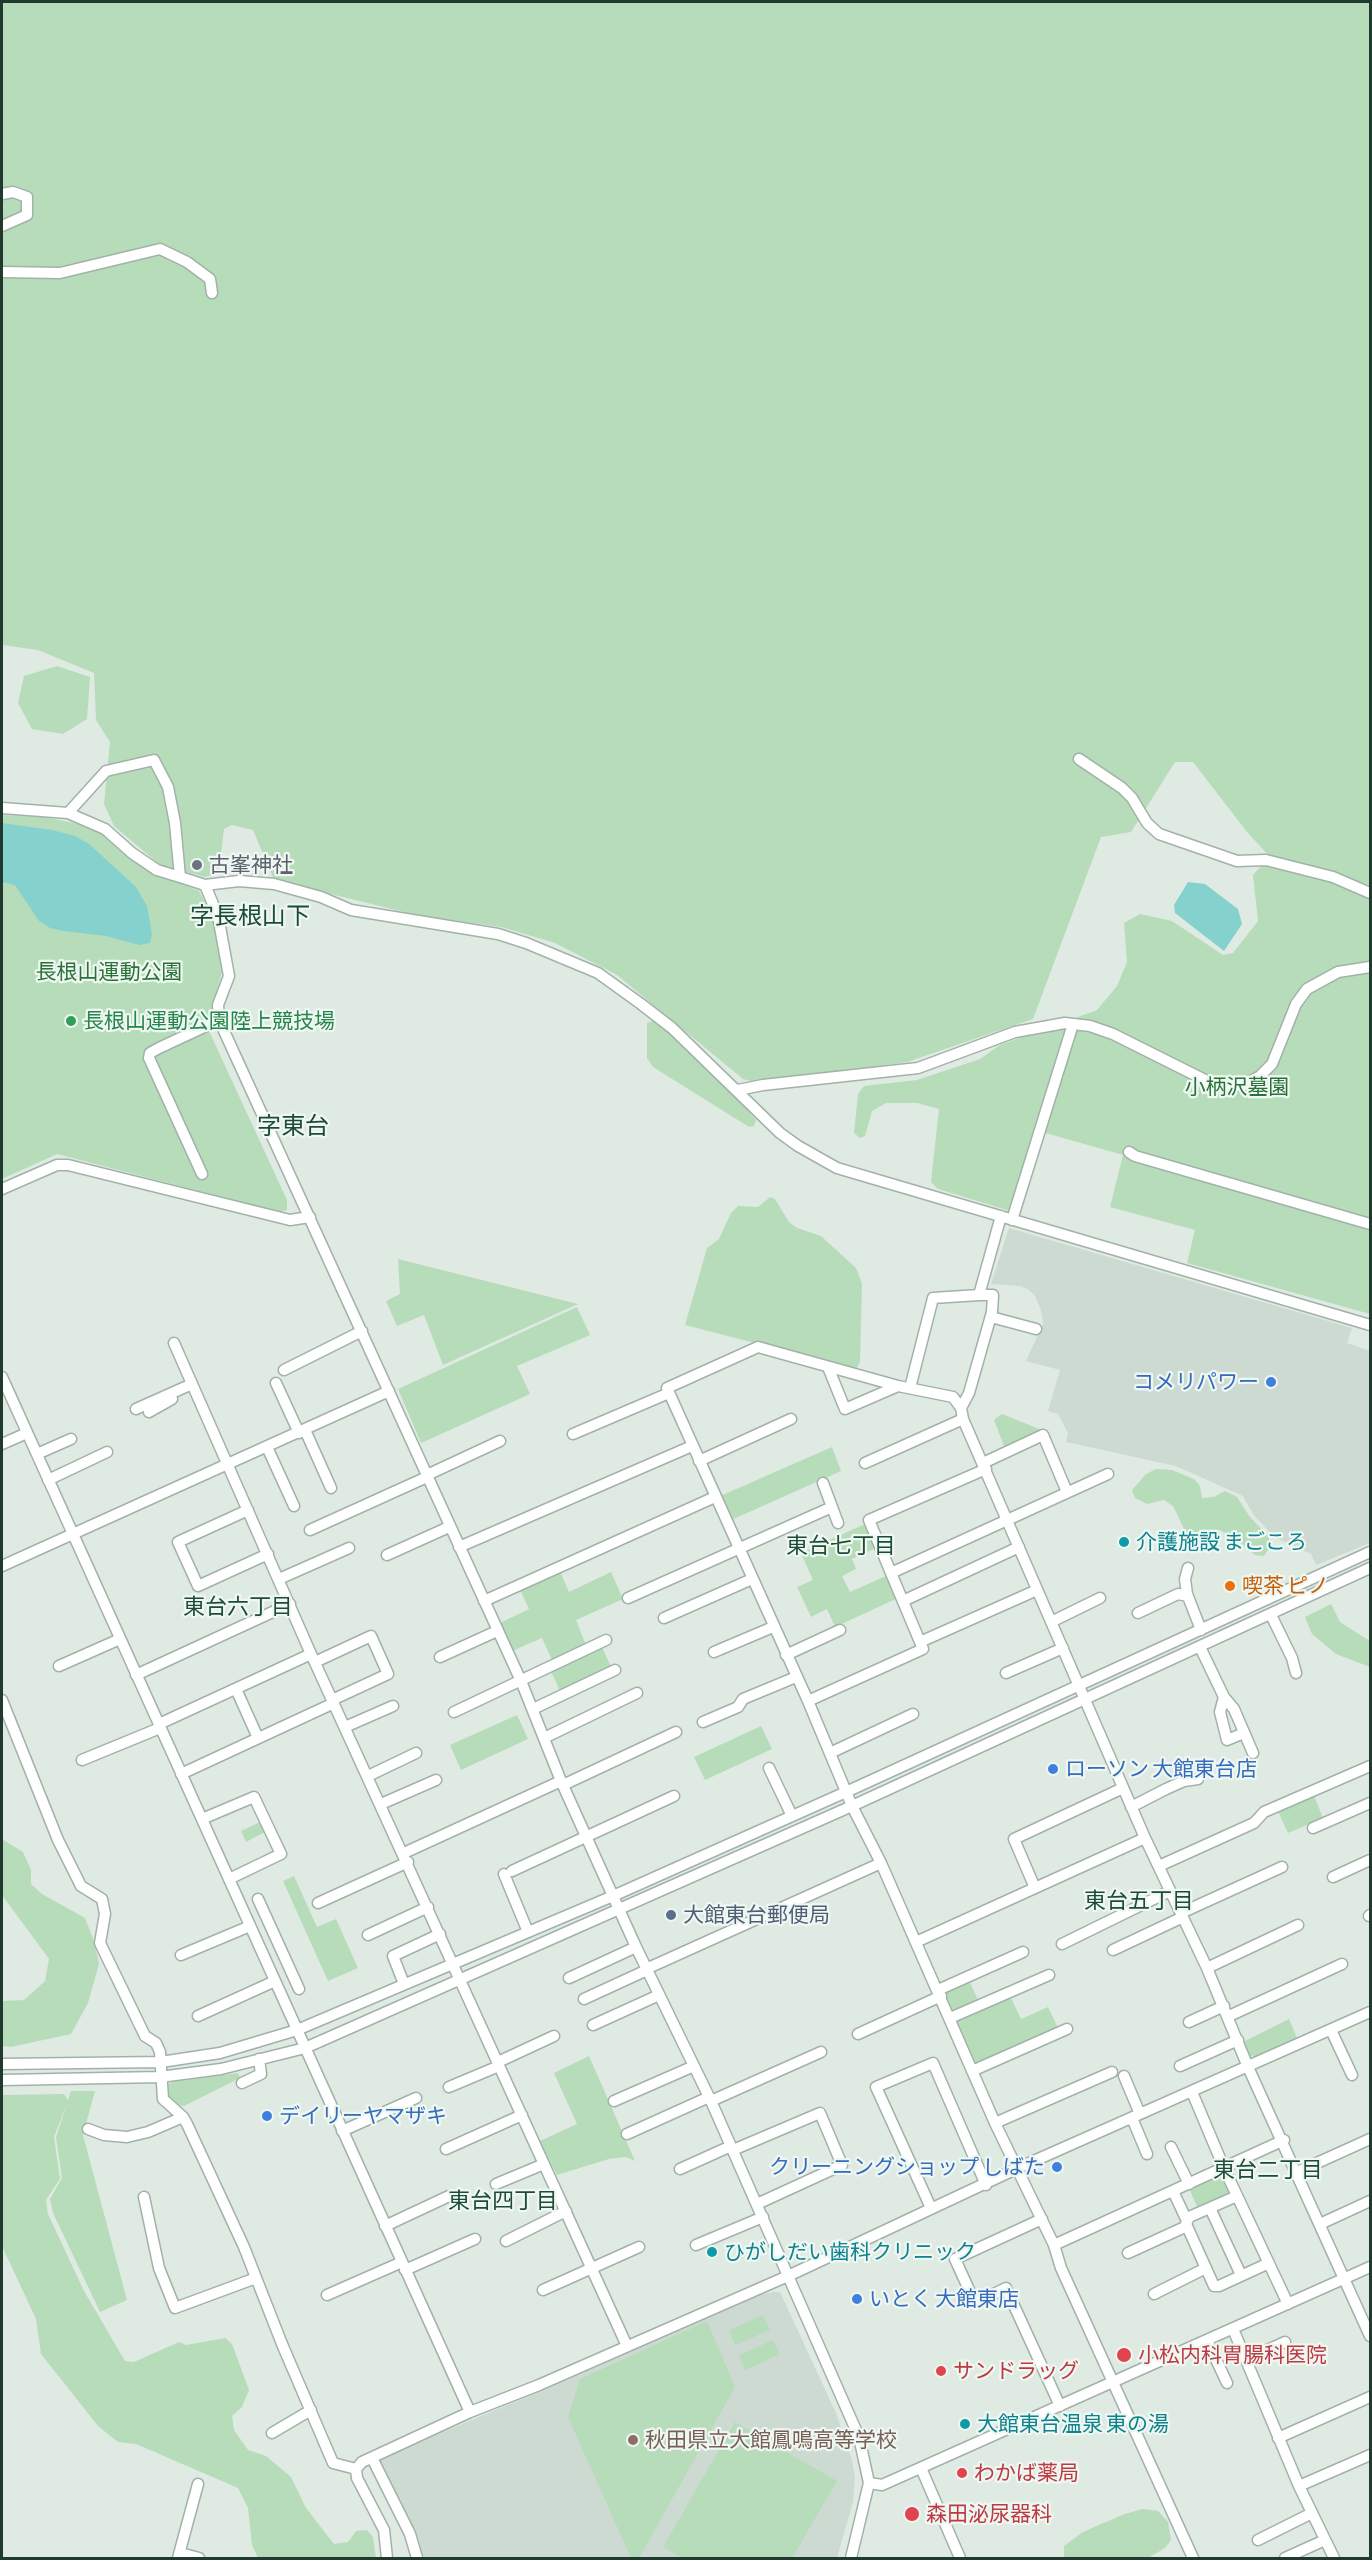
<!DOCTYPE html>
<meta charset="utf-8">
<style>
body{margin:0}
#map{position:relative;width:1372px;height:2560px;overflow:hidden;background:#dfeae3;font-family:"Asap Condensed",sans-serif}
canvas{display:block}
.frame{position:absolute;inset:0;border:3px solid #203a2e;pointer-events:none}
</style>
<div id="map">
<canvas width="1372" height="2560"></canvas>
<div class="frame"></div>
</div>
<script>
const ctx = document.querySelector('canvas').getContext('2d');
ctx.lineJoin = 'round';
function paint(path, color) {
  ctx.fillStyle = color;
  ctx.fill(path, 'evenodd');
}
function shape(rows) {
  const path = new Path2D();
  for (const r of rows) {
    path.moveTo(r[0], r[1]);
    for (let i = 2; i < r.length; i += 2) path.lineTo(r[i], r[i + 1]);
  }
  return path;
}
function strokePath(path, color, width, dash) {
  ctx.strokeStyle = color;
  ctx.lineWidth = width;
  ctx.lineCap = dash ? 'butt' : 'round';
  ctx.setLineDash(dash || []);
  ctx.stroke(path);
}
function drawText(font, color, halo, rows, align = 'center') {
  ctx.font = font + ' "Asap Condensed","Noto Sans JP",sans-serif';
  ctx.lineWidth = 4.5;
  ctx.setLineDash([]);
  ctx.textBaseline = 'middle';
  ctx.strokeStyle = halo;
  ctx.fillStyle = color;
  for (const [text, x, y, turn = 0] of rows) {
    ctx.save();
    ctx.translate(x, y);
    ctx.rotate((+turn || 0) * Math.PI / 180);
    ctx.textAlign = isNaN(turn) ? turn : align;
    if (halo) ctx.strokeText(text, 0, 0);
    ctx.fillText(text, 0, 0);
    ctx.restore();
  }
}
paint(shape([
 [1009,1228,1352,1328,1347,1343,1370,1351,1370,1543,1316,1565,1311,1554,1274,1537,1253,1514,1243,1496,1176,1466,1066,1442,1068,1433,1058,1414,1048,1411,1060,1370,1026,1361,1043,1324,1041,1310,1035,1296,1029,1290,1020,1286,991,1284],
 [773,2292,780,2292,836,2413,852,2460,855,2477,853,2502,837,2558,420,2558,379,2466,381,2458,565,2381,760,2295]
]), '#cddad2');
paint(shape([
 [2,2,1370,2,1370,885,1271,858,1247,832,1193,762,1175,762,1131,832,1101,837,1033,1019,907,1062,758,1083,743,1079,617,975,555,943,501,927,416,915,274,880,253,830,232,825,224,829,219,873,205,877,160,865,114,826,104,804,110,742,96,720,94,673,38,650,2,645],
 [57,666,90,677,87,719,63,734,32,729,18,703,24,676],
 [2,815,45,817,83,825,101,833,148,870,199,891,213,916,222,972,212,1008,209,1031,287,1200,287,1210,280,1212,57,1154,2,1179],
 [1262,865,1370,890,1370,1314,1187,1263,1195,1230,1110,1207,1123,1155,1035,1130,1010,1211,938,1189,931,1182,939,1109,917,1103,886,1103,872,1111,865,1136,860,1138,854,1133,858,1094,864,1086,917,1080,980,1059,1000,1045,1097,1010,1117,986,1127,962,1124,923,1140,914,1172,921,1223,955,1233,953,1258,921,1253,875],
 [653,1021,660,1024,745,1107,756,1120,754,1126,749,1127,653,1067,647,1058,647,1023],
 [770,1197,775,1199,789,1222,797,1228,821,1236,856,1268,862,1284,860,1362,856,1369,685,1325,707,1248,719,1239,731,1213,738,1206,758,1207],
 [398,1259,578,1304,443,1365,424,1315,397,1326,386,1301,400,1294],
 [577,1307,590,1335,517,1366,530,1394,421,1443,398,1389],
 [1002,1414,1042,1430,1004,1446,994,1420],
 [832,1447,841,1471,729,1521,718,1497],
 [1156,1469,1172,1470,1194,1479,1200,1486,1202,1498,1214,1497,1225,1491,1237,1497,1250,1517,1269,1537,1270,1547,1264,1556,1255,1555,1240,1542,1220,1530,1213,1531,1206,1539,1197,1542,1189,1539,1173,1506,1164,1500,1147,1504,1135,1498,1132,1490,1146,1474],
 [865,1524,876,1548,852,1559,856,1569,842,1576,850,1592,888,1575,898,1598,835,1627,827,1609,811,1617,797,1587,813,1580,801,1553],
 [559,1569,569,1592,611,1572,623,1599,576,1620,586,1645,552,1660,542,1638,512,1651,500,1623,529,1609,519,1587],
 [1331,1604,1340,1622,1370,1641,1370,1667,1336,1654,1312,1634,1305,1617],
 [601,1645,611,1667,560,1691,550,1669],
 [517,1715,528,1739,461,1770,450,1745],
 [761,1726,772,1749,705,1780,694,1757],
 [1313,1793,1323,1818,1288,1833,1277,1809],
 [260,1822,265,1832,246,1842,241,1831],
 [2,1839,23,1852,31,1870,31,1884,42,1894,85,1918,94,1941,99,1964,88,2003,71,2034,11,2047,2,2046,2,2001,24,2000,45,1981,49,1959,2,1895],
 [294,1876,317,1927,336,1919,358,1968,328,1981,283,1881],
 [969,1980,978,2000,954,2011,950,2009,943,1991],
 [1010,1996,1021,2019,1048,2007,1059,2030,977,2065,956,2024,961,2017],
 [1289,2019,1298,2040,1255,2059,1253,2055,1250,2057,1243,2042],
 [589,2056,635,2161,626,2157,609,2159,557,2175,540,2141,577,2124,554,2073],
 [238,2073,240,2078,184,2106,173,2104,167,2092,167,2085,173,2082],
 [71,2091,95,2091,83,2135,127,2300,100,2312,53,2213,50,2199,62,2178,56,2137,67,2103,54,2137,60,2179,46,2200,48,2214,84,2291,125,2361,134,2362,179,2342,186,2345,225,2338,232,2344,249,2390,242,2407,232,2416,234,2430,248,2450,266,2456,291,2477,306,2508,334,2544,348,2542,356,2531,367,2530,373,2537,376,2558,258,2558,252,2545,248,2508,238,2488,136,2444,118,2442,98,2426,41,2354,36,2319,2,2246,2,2095,64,2094,68,2100],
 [1220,2172,1230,2195,1198,2209,1188,2186],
 [763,2315,770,2330,735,2345,729,2330],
 [707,2321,735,2387,639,2558,631,2558,568,2417,580,2379],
 [773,2340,780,2354,745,2370,739,2355],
 [735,2422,837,2481,792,2558,682,2558,663,2547],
 [1142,2509,1158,2511,1168,2522,1171,2540,1165,2548,1148,2558,1064,2558,1064,2546,1083,2532,1122,2515]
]), '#b7dcba');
paint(shape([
 [2,823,52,830,75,836,89,844,136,887,147,906,152,934,150,943,139,945,106,936,63,931,50,928,39,921,15,885,2,882],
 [1188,882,1205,884,1238,909,1242,924,1224,951,1175,913,1174,905]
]), '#85d1ce');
const minor = shape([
 [2,194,13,192,27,197,27,215,2,226],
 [2,272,60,273,160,249,187,262,210,279,212,293],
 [1079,759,1122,788,1132,798,1147,823,1159,834,1237,861,1266,860,1333,877,1370,893],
 [2,808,68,813,105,829,132,853,157,870,180,877],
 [68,813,106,771,154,760,168,787,175,823,180,877,205,885,239,881,274,884,321,897,351,910,498,934,526,943,598,973,641,1004,672,1028,780,1133,798,1146,837,1168,1370,1325],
 [205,885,218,916,229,976,218,1005,219,1020,521,1681,561,1781,636,1947,711,2101,859,2437,869,2483,851,2558],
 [738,1090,763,1085,918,1068,1015,1032,1065,1023,1090,1026,1113,1034,1213,1084,1227,1087,1244,1085,1260,1076,1272,1064,1296,1004,1307,989,1338,972,1370,967],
 [1129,1152,1135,1156,1370,1224],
 [202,1174,149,1058,150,1053,159,1048,219,1020],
 [2,1189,57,1165,68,1165,290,1220,310,1217],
 [1012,1220,1073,1024],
 [991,1317,1036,1329],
 [174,1343,311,1654,627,2346],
 [828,1367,845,1409,898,1386],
 [284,1370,362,1331],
 [2,1377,470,2412],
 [276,1383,299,1433],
 [910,1388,933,1298,979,1295],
 [961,1408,969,1393,992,1312,993,1295,979,1295,1001,1216],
 [136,1409,192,1384],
 [149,1412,172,1399],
 [305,1430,331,1488],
 [573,1434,669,1393],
 [2,1444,27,1433],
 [267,1447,294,1506],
 [37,1454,71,1439],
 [699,1461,791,1419],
 [865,1463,963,1419],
 [983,1463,1043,1435,1067,1492],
 [427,1475,500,1441],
 [48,1480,107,1452],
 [823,1483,838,1523],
 [248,1510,178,1542,198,1586,268,1554],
 [310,1530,427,1477],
 [459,1547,692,1446],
 [387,1555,449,1527],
 [2,1566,389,1391],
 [1188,1568,1185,1579,1187,1594,1201,1630],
 [891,1573,869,1520,986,1469],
 [279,1579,349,1548],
 [628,1598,832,1507],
 [484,1601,715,1497],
 [903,1601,1019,1547],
 [1138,1613,1178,1594,1188,1596],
 [1271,1615,1292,1658,1296,1673],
 [664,1618,752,1579],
 [1051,1622,1100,1598],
 [920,1642,1037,1590],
 [1200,1647,1224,1697,1234,1709,1253,1753],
 [714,1652,773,1627],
 [786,1655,840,1630],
 [440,1657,497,1631],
 [315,1662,371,1636,388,1674,332,1700],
 [59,1666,120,1639],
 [1006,1673,1063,1648],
 [136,1675,290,1604],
 [236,1689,258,1738],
 [1224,1697,1220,1712,1227,1740,1244,1733],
 [2,1700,58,1840,81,1886,102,1899,105,1914,100,1943,145,2036,156,2043,160,2052,163,2099,183,2117,187,2124,244,2247,282,2344,333,2463,356,2469],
 [808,1701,923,1649,891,1573,1108,1474],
 [533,1709,615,1670],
 [454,1712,606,1640],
 [703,1722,738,1707,743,1699,796,1677],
 [159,1724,311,1654],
 [345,1727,393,1706],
 [544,1738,637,1693],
 [830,1753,913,1714],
 [82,1760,160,1728],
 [769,1768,792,1816],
 [181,1774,334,1703],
 [368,1776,416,1753],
 [563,1785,676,1732],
 [381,1804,436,1780],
 [1131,1807,1166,1789,1184,1781,1198,1779],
 [202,1819,254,1797,281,1854,229,1879],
 [1313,1828,1370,1803],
 [404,1853,561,1781],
 [1159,1866,1254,1823,1264,1812,1370,1766],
 [512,1871,674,1796],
 [504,1874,528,1932],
 [1333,1877,1370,1860],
 [1035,1888,1014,1839,1123,1788],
 [258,1899,299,1989],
 [318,1903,408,1862],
 [1181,1913,1282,1867],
 [1369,1916,1370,1915],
 [368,1935,428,1907],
 [916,1942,1145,1838],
 [1062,1944,1170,1891],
 [1113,1950,1183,1917],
 [181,1955,250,1926],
 [1207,1968,1298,1925],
 [646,1969,881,1863],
 [569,1978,636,1947],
 [404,1984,393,1956,440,1934],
 [938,1990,1023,1952],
 [584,1999,647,1970],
 [198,2016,275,1981],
 [1229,2016,1342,1964],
 [950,2018,1049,1975],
 [1189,2022,1224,2006],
 [593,2025,659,1995],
 [1331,2030,1352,2075],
 [858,2034,941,1996],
 [498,2062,554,2036],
 [2,2064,161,2062,220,2053,297,2030,613,1896,846,1792,1370,1552],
 [1180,2066,1238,2040],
 [972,2071,1067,2029],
 [1124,2076,1140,2114],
 [2,2080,160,2077,221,2069,305,2048,852,1806,1370,1568],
 [242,2083,261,2074,259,2059],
 [449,2087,499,2066],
 [1192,2092,1224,2168,1288,2304],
 [614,2101,694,2066],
 [711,2101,821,2052],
 [1132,2118,1147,2154],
 [995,2123,1112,2072],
 [88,2129,104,2135,127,2137,148,2132,183,2117],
 [342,2131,416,2098],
 [627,2134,709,2097],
 [1171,2147,1189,2184],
 [446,2149,522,2115],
 [733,2150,820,2113,842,2165,757,2204],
 [680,2169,731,2146],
 [1297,2172,1370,2139],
 [496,2184,544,2164],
 [1173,2191,1187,2221],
 [1237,2196,1189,2217,1186,2224,1214,2286,1219,2286,1269,2263],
 [144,2197,159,2268,175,2308,256,2278],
 [931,2208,876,2087,933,2063,986,2185],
 [1210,2208,1241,2275],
 [1042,2219,955,2259,975,2303,1006,2288,1060,2406],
 [1320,2224,1370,2201],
 [385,2226,449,2196],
 [506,2241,566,2211],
 [696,2245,763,2217],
 [1054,2245,1284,2140],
 [1128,2253,1187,2226],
 [405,2270,475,2239],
 [543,2290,639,2247],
 [1154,2294,1206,2268],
 [327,2295,402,2262],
 [1233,2329,1299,2486,1334,2558],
 [1207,2340,1227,2383],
 [1246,2360,1285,2342],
 [272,2433,311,2410],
 [1278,2438,1370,2397],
 [372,2458,410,2534,417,2558],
 [921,2468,960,2558],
 [869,2483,882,2485,1370,2267],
 [1299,2486,1370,2455],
 [1258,2540,1312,2513],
 [180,2553,199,2558],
 [178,2558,198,2484],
 [387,2558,384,2530,357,2478,356,2469,362,2462,470,2412,539,2385,788,2276,1018,2168,1370,2012],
 [1193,2558,1061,2268,1054,2245,995,2123,881,1863,852,1806,808,1701,667,1388,758,1347,898,1386,953,1397,961,1408,963,1419,1145,1838,1207,1968,1248,2067,1370,2336],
 [1285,2558,1325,2540]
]);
strokePath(minor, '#a2b2a9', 13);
strokePath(minor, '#fff', 10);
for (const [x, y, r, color] of [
 [197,865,6,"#6b7280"],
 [71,1021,6,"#2e9e5b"],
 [1271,1382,6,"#3f7fe0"],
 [1124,1542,6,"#0f9aa8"],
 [1230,1586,6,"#e8710a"],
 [1053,1769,6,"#3f7fe0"],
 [671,1915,6,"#5c6f8a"],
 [267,2116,6,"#3f7fe0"],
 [1057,2167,6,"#3f7fe0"],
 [712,2252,6,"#0f9aa8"],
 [857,2299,6,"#3f7fe0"],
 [1124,2355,8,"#e0444e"],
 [941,2371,6,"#e0444e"],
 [965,2424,6,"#0f9aa8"],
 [633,2440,6,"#8d6e63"],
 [962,2473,6,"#e0444e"],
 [912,2514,8,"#e0444e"]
]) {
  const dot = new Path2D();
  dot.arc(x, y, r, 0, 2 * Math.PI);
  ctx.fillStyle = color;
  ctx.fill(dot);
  strokePath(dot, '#eff7f2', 2);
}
drawText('21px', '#5b616d', '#eff7f2', [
 ["古峯神社",209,865]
], 'left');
drawText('21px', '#2a7238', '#eff7f2', [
 ["長根山運動公園",109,972],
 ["小柄沢墓園",1237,1087]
]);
drawText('21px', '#27864d', '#eff7f2', [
 ["長根山運動公園陸上競技場",83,1021]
], 'left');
drawText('21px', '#366cbe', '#eff7f2', [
 ["コメリパワー",1259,1382,"right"],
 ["ローソン 大館東台店",1065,1769],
 ["デイリーヤマザキ",279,2116],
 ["クリーニングショップ しばた",1045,2167,"right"],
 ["いとく 大館東店",869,2299]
], 'left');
drawText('21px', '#0d838f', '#eff7f2', [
 ["介護施設 まごころ",1136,1542],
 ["ひがしだい歯科クリニック",724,2252],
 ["大館東台温泉 東の湯",977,2424]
], 'left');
drawText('21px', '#c56008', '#eff7f2', [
 ["喫茶 ピノ",1242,1586]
], 'left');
drawText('21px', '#4e5e75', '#eff7f2', [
 ["大館東台郵便局",683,1915]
], 'left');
drawText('21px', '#be3a42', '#eff7f2', [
 ["小松内科胃腸科医院",1138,2355],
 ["サンドラッグ",953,2371],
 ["わかば薬局",974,2473],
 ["森田泌尿器科",926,2514]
], 'left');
drawText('21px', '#785e54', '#eff7f2', [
 ["秋田県立大館鳳鳴高等学校",645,2440]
], 'left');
drawText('22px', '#1c4c37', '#eff7f2', [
 ["東台七丁目",841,1546],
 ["東台六丁目",238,1607],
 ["東台五丁目",1139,1901],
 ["東台二丁目",1268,2170],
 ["東台四丁目",503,2201]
]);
drawText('24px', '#1c4c37', '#eff7f2', [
 ["字長根山下",250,916],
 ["字東台",293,1126]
]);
</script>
